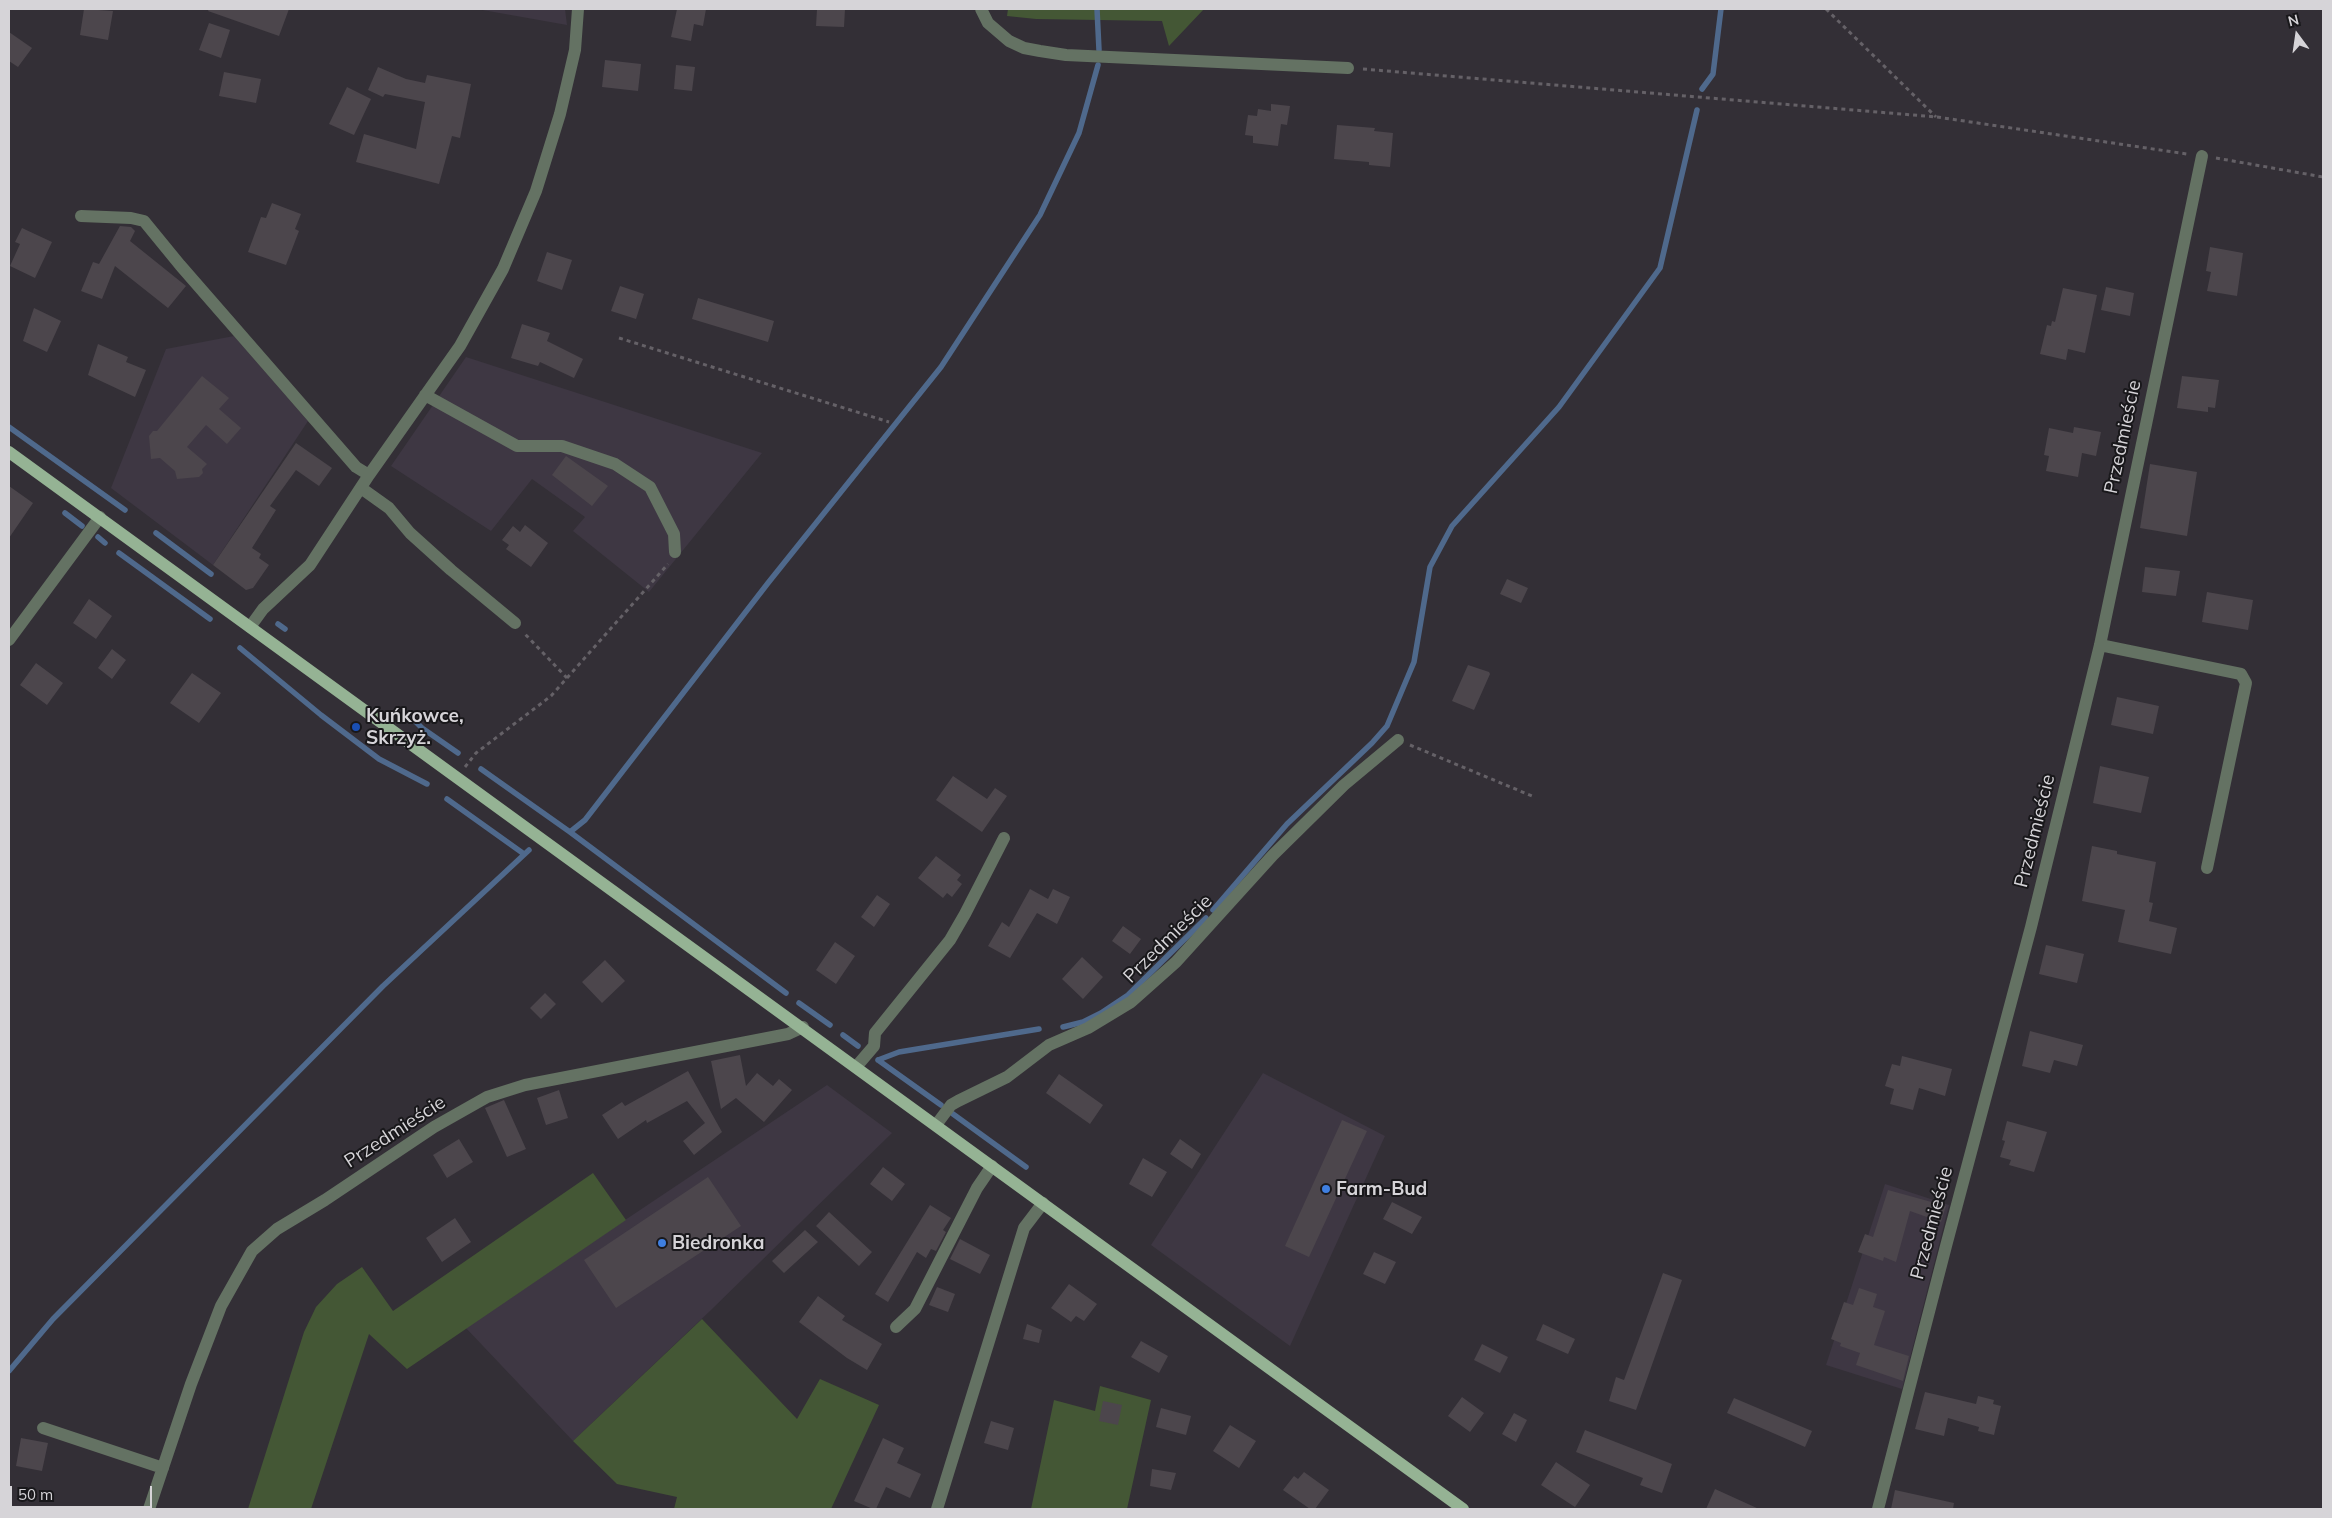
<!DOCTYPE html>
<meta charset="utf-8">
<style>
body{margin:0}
#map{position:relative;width:2332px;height:1518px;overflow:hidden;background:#332f36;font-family:Mulish,sans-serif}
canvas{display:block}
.frame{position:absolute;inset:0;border:10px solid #d6d4d8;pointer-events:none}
.north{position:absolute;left:2272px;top:10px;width:50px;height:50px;-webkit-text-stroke:4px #19181b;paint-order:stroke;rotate:346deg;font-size:14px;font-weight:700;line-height:20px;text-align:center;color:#d6d4d8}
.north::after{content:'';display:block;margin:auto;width:18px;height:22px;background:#d6d4d8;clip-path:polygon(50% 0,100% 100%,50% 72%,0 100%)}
.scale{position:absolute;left:10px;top:1486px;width:142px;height:22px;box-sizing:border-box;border:2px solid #d6d4d8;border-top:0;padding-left:6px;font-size:15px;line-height:18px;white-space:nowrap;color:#d6d4d8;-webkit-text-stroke:4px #19181b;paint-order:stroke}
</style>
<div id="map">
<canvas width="2332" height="1518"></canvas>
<div class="frame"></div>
<div class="north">N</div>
<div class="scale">50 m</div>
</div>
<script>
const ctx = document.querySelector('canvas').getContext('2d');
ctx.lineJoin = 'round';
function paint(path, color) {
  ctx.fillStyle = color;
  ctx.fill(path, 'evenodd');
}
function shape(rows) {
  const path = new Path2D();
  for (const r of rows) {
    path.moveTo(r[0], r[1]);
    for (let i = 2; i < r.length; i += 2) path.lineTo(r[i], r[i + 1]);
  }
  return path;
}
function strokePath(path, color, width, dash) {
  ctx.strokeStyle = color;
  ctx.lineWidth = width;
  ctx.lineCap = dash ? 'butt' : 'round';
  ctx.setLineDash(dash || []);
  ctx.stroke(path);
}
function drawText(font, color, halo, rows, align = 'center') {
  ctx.font = font + ' Mulish,sans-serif';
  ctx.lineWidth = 4;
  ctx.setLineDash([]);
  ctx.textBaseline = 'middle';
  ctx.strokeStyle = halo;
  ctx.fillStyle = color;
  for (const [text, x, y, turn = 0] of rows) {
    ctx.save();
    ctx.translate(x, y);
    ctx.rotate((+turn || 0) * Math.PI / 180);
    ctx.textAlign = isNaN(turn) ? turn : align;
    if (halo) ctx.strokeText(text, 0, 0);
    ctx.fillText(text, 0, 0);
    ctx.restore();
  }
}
paint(shape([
 [477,9,565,9,567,25],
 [234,336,308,421,213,565,111,488,166,349],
 [466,357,608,403,762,453,649,592,573,531,585,517,532,479,491,531,391,466],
 [1263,1073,1385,1136,1290,1346,1151,1245],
 [827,1085,892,1133,711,1310,573,1441,465,1327],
 [1885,1184,1949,1205,1902,1389,1826,1365]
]), '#3e3743');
paint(shape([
 [1008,9,1204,9,1169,46,1162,21,1036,19,1007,16],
 [593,1173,626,1220,407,1369,369,1334,311,1509,248,1509,304,1332,316,1307,337,1284,362,1267,393,1311],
 [702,1319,797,1419,820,1379,879,1405,831,1509,674,1509,677,1497,617,1484,573,1441],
 [1100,1386,1151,1400,1127,1509,1031,1509,1054,1400,1095,1411]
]), '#445735');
strokePath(shape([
 [1097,9,1099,50],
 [1702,89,1713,74,1721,9],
 [9,427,125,510],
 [65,513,82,526],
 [156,533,211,574],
 [98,537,105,543],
 [119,553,210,619],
 [278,624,285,629],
 [240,648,321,715,379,759,427,784],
 [411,717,422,728,458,753],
 [481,769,570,832,585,820,768,583,941,367,1040,215,1079,133,1098,65],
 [447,799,524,854],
 [570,832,786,993],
 [1213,910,1287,824,1372,743,1387,726,1414,662,1430,567,1452,526,1559,407,1660,268,1697,110],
 [799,1003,830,1025],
 [1063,1027,1083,1022,1101,1013,1128,995,1206,918],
 [843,1035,858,1046],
 [878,1060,899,1052,1039,1029],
 [878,1060,941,1105],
 [953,1114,1026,1167],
 [9,1371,53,1319,383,986,529,850]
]), '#4f698c', 5.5);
paint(shape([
 [84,9,113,11,108,40,80,35],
 [209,9,289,9,279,36,208,11],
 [677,9,706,9,703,26,694,24,691,41,671,37],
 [817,9,845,9,844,27,816,26],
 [209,23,230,30,221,58,199,50],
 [9,32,32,48,18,67,9,61],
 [605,60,641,64,638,91,602,87],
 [676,65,695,67,692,91,674,89],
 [378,67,406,79,425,83,427,75,471,84,460,138,452,136,439,184,356,162,364,134,416,149,425,102,385,94,383,97,368,90],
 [224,72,261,79,256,103,219,96],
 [347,87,371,99,354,135,329,124],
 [1271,104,1290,106,1287,125,1281,124,1278,146,1253,143,1253,136,1245,135,1248,115,1257,116,1258,109,1271,111],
 [1337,125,1375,128,1374,131,1393,133,1390,167,1369,165,1369,162,1334,159],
 [272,203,301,214,295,229,299,231,286,265,248,252,261,217,266,218],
 [120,226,131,227,135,231,130,241,186,286,168,308,115,266,102,299,81,291,93,262,99,264],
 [22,228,52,242,35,278,10,266,20,244,15,242],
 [2210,247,2243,253,2237,296,2207,291,2211,272,2206,271],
 [547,252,572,260,562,290,537,281],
 [620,286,644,294,636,319,611,311],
 [2106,287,2134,293,2130,316,2101,310],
 [2063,288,2097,295,2085,353,2068,349,2066,360,2040,354,2047,325,2051,326,2052,321,2055,322],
 [698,298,774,321,768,342,692,319],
 [34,308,61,321,47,352,23,341],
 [522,324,550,333,547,341,583,359,574,378,540,362,538,366,511,358],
 [98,344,128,357,126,362,146,370,135,397,88,375],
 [202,376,229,398,219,409,241,428,227,444,206,425,187,447,207,464,202,469,203,473,199,477,177,479,175,471,160,458,151,459,149,436,153,431,157,431],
 [2182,376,2219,380,2215,408,2208,407,2208,412,2177,408],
 [2074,427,2101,432,2096,456,2082,453,2078,477,2046,471,2049,456,2044,455,2049,428,2073,433],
 [296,443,332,468,319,486,296,470,270,506,276,510,252,548,261,554,259,558,269,565,253,588,246,590,213,565],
 [566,456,608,486,592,506,552,475],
 [2150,464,2197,472,2187,536,2140,528],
 [9,486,33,503,9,538],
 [525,525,548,543,531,567,506,549,509,545,502,540,513,526,520,532],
 [2145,567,2180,571,2176,596,2142,592],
 [1507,579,1528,588,1521,603,1500,594],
 [2207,592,2253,600,2248,630,2202,622],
 [89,599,112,616,96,639,73,623],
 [112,649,126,660,112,679,98,668],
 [36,663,63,683,47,705,20,685],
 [1468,665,1489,672,1490,674,1474,710,1452,701],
 [192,673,221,693,199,723,170,703],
 [2117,697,2159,706,2153,734,2111,725],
 [2100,766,2149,777,2141,813,2093,803],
 [953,776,987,799,995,788,1007,796,982,832,936,800],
 [2092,846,2117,851,2117,854,2156,862,2149,902,2153,903,2149,921,2177,928,2171,954,2118,942,2125,910,2082,901],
 [936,856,961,875,957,880,962,884,952,897,947,893,943,898,918,878],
 [1030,889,1048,899,1053,889,1070,897,1057,924,1037,913,1010,958,988,946,1002,922,1009,927],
 [877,895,890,904,874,927,861,917],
 [1123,926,1141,939,1130,954,1112,941],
 [835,942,855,956,836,984,816,970],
 [2046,945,2084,954,2077,983,2039,974],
 [1082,957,1103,977,1083,999,1062,979],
 [605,960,625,981,602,1003,582,982],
 [545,993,556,1004,541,1019,530,1008],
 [2030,1031,2083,1045,2077,1066,2054,1060,2050,1073,2022,1066],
 [740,1055,746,1086,757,1073,773,1086,779,1079,792,1090,764,1122,736,1098,721,1109,711,1061],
 [1902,1056,1952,1069,1945,1096,1919,1088,1913,1110,1890,1104,1894,1089,1885,1086,1892,1064,1900,1066],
 [688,1071,722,1132,694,1155,683,1141,705,1123,687,1101,647,1123,646,1120,618,1139,602,1115,622,1102,625,1106],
 [1059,1074,1103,1105,1090,1124,1046,1093],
 [559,1090,568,1118,546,1125,537,1098],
 [504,1100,526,1149,507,1157,485,1108],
 [1342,1120,1367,1131,1309,1257,1285,1246],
 [2007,1121,2047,1132,2034,1172,2009,1165,2011,1160,2000,1157,2005,1141,2002,1140],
 [459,1139,473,1162,447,1178,433,1155],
 [1180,1139,1201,1154,1192,1169,1170,1154],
 [1143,1158,1167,1172,1152,1197,1129,1184],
 [883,1167,905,1184,892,1201,870,1184],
 [708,1177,741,1226,616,1308,584,1260],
 [1888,1190,1946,1206,1941,1222,1910,1211,1896,1262,1884,1257,1883,1261,1858,1252,1865,1234,1873,1237],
 [1392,1202,1422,1217,1412,1234,1383,1219],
 [930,1205,951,1218,943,1230,946,1232,936,1251,931,1249,926,1258,917,1252,888,1302,875,1294],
 [829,1212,872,1252,859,1266,816,1226],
 [455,1218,471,1242,442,1262,426,1238],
 [805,1230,818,1242,784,1273,772,1261],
 [960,1239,990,1255,980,1274,950,1259],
 [1374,1252,1396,1262,1385,1284,1363,1274],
 [1663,1273,1682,1280,1636,1410,1609,1401,1616,1377,1624,1380],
 [1069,1284,1097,1304,1084,1321,1076,1316,1071,1322,1051,1308],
 [937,1287,955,1294,948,1312,929,1305],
 [1859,1288,1877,1294,1873,1307,1885,1311,1874,1345,1909,1356,1903,1381,1856,1365,1860,1353,1840,1346,1841,1343,1831,1339,1844,1302,1853,1305],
 [818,1296,845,1316,842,1320,882,1344,867,1370,847,1358,799,1322],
 [1027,1324,1042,1330,1039,1343,1023,1339],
 [1543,1324,1575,1339,1568,1354,1536,1340],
 [1141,1341,1168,1356,1159,1373,1131,1357],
 [1482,1344,1508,1357,1500,1373,1474,1360],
 [1925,1392,1976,1404,1978,1396,1994,1400,1993,1404,2001,1406,1994,1435,1978,1431,1979,1427,1948,1418,1944,1436,1915,1429],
 [1462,1397,1484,1413,1470,1432,1448,1416],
 [1734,1398,1812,1431,1805,1447,1727,1413],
 [1103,1401,1122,1405,1118,1425,1099,1421],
 [1161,1408,1191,1416,1186,1435,1156,1427],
 [1514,1413,1527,1420,1516,1442,1502,1434],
 [991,1421,1014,1428,1008,1450,984,1443],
 [1230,1425,1256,1441,1239,1468,1213,1451],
 [1585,1430,1672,1464,1662,1493,1640,1485,1643,1478,1576,1452],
 [21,1438,48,1443,42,1471,16,1466],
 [883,1438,904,1448,897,1463,921,1474,910,1498,886,1487,876,1509,873,1509,854,1501],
 [1556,1462,1590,1485,1575,1507,1541,1485],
 [1152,1469,1176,1473,1171,1490,1150,1486],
 [1304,1472,1329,1490,1315,1509,1310,1509,1283,1490,1294,1476,1298,1479],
 [1715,1489,1759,1509,1706,1509],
 [1895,1490,1954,1503,1953,1509,1891,1509]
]), '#4c464c');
strokePath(shape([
 [1826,9,1936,117],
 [1363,69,1937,117,2187,154],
 [2216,158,2323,177],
 [619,338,889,422],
 [567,678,668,564],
 [1410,745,1532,796],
 [465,767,476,753,551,696,567,678,524,633]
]), '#656167', 3, [4, 4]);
strokePath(shape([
 [981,9,988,23,1009,41,1024,48,1040,51,1066,55,1348,68],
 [81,216,131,218,144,221,180,265,356,467,369,475],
 [425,395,517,446,562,446,615,464,650,487,674,534,675,552],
 [361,488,389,508,410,533,451,570,515,623],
 [250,627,263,609,310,565,369,475,460,346,503,269,536,191,560,114,575,50,578,9],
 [9,640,100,517],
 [2100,645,2241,674,2246,683,2207,868],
 [856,1067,874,1046,875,1033,950,940,965,914,1004,838],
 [936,1125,951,1105,958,1101,1007,1077,1049,1045,1088,1028,1131,1002,1176,962,1273,855,1344,785,1398,740],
 [896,1327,915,1309,977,1188,992,1166],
 [43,1428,163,1468],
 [149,1509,191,1384,221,1306,252,1251,277,1229,325,1200,434,1127,487,1097,525,1085,788,1034,803,1027],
 [937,1509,1024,1228,1043,1203],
 [1878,1509,1946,1246,2031,927,2100,645,2202,156]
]), '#647263', 12);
strokePath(shape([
 [9,452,1463,1509]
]), '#95b394', 12);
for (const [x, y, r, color] of [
 [356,727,5,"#1a4fb4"],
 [1326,1189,5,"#3f7fe0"],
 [662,1243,5,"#3f7fe0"]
]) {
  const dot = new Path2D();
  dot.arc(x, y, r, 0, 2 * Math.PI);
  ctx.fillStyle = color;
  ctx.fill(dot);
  strokePath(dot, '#19181b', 2);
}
drawText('19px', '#d6d4d8', '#19181b', [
 ["Przedmieście",2123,437,-78],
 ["Przedmieście",2035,831,-76],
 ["Przedmieście",1168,939,-45],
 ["Przedmieście",395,1132,-33],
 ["Przedmieście",1932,1223,-75]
]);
drawText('bold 19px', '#d6d4d8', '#19181b', [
 ["Kuńkowce,",366,716],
 ["Skrzyż.",366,738],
 ["Farm-Bud",1336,1189],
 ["Biedronka",672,1243]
], 'left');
</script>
